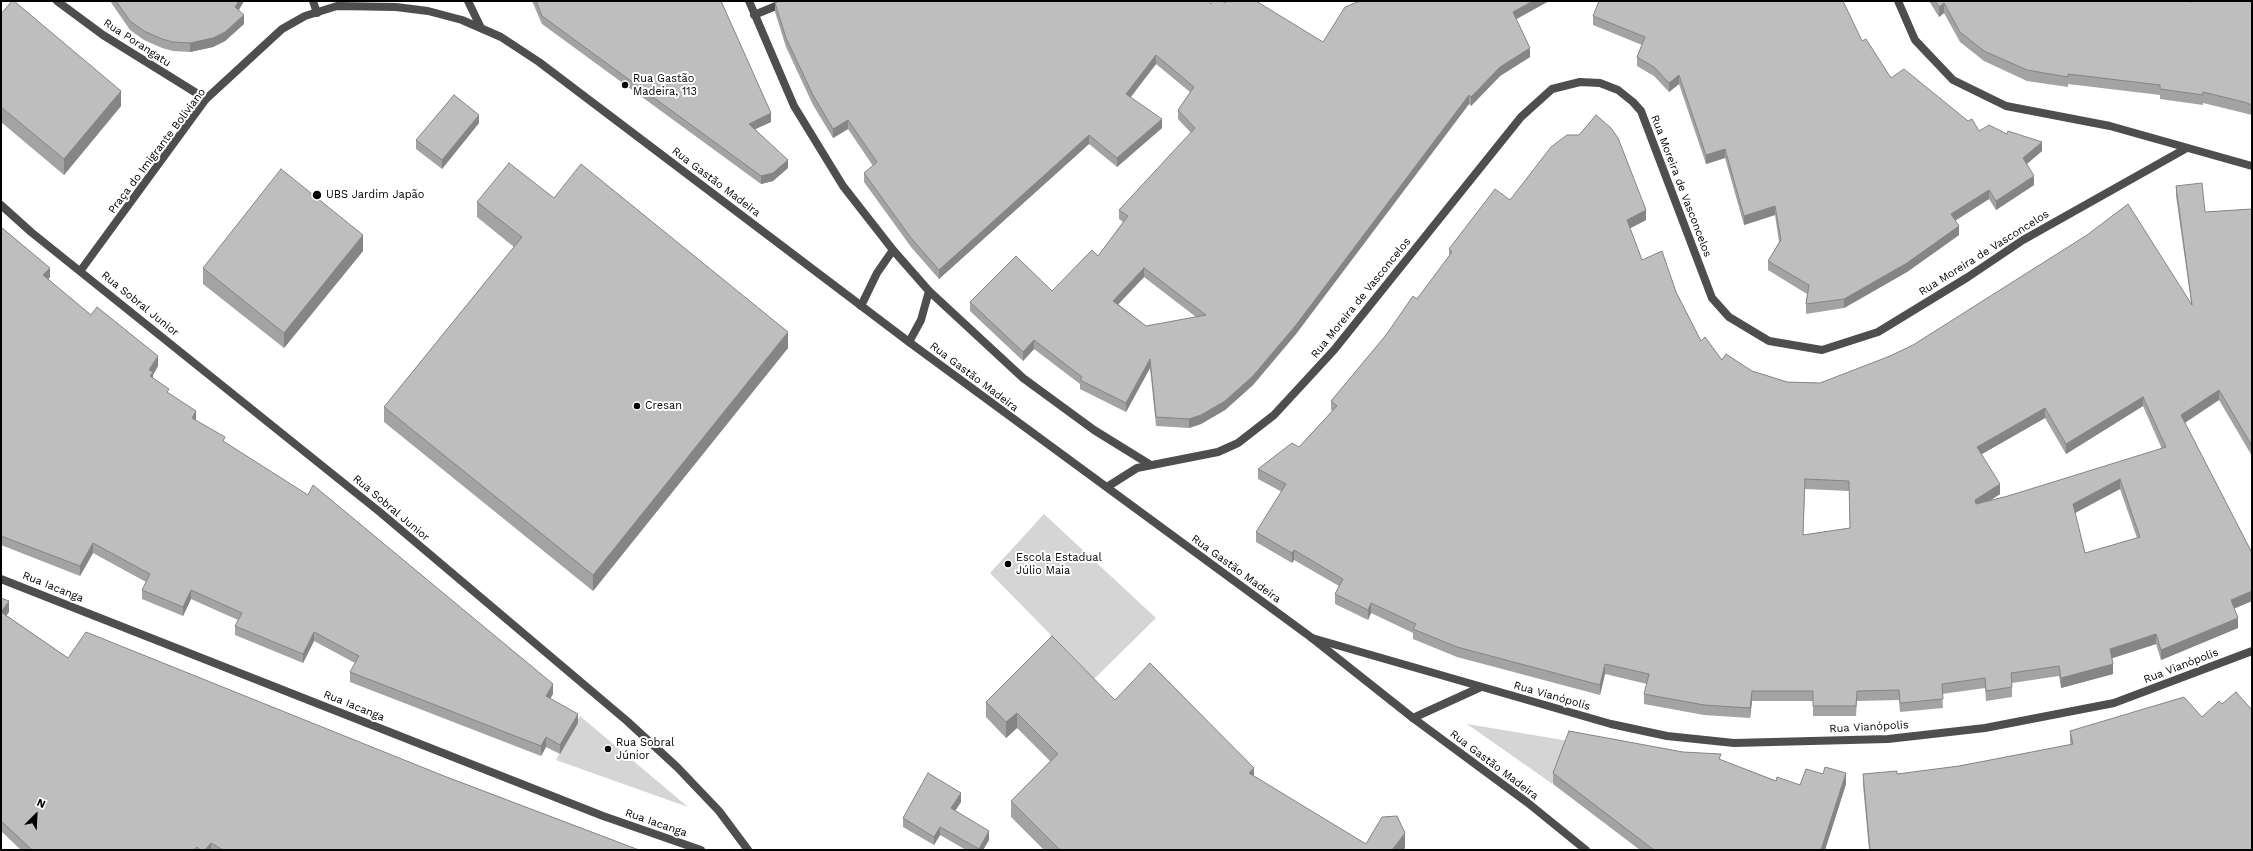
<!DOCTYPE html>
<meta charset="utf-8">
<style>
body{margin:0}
#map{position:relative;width:2253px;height:851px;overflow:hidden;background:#fff;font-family:"Work Sans",sans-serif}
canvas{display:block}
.frame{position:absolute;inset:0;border:2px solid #000;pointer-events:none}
.north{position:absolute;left:16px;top:795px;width:40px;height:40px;-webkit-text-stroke:3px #fff;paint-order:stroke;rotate:24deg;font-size:11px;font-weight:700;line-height:16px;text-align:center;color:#000}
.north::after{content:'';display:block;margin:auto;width:14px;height:18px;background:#000;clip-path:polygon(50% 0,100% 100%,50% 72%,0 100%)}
</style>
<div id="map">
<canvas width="2253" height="851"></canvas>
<div class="frame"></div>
<div class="north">N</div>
</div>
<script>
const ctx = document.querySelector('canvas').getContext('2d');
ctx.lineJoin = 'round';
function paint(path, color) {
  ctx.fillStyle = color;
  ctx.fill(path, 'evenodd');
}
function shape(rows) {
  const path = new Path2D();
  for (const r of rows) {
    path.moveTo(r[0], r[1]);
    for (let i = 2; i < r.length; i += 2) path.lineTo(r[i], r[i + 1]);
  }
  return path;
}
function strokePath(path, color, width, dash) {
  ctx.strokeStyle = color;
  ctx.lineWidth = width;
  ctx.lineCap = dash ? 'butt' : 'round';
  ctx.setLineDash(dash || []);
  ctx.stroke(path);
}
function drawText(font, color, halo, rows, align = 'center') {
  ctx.font = font + ' "Work Sans",sans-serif';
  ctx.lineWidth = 4;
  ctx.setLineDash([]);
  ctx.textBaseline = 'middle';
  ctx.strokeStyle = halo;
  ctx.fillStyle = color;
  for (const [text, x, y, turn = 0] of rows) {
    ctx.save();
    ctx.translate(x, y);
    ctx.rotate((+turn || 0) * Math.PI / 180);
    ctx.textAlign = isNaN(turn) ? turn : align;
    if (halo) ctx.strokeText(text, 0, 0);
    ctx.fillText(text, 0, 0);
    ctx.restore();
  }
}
paint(shape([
 [1044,514,1156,618,1094,679,990,573],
 [580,716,688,807,556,760],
 [1467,724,1569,741,1552,784,1544,778]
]), '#d5d5d5');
strokePath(shape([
 [313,1,317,13],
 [468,1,481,28],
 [749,1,794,106,843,186,893,250,929,291,1023,378,1094,430,1149,464],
 [1898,1,1915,40,1953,80,2006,106,2110,126,2252,166],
 [754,15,788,1],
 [81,270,206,99],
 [861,306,877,273,893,250],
 [909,342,921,320,929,291],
 [1107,487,1137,468,1218,452,1238,443,1274,415,1334,350,1521,117,1552,89,1580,82,1600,83,1618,90,1633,102,1641,111,1712,298,1729,317,1769,341,1822,350,1878,332,1968,277,2023,240,2185,149],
 [1312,638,1611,724,1667,736,1734,743,1888,739,1985,728,2114,703,2252,651],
 [1413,718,1481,687]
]), '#4e4e4e', 8);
strokePath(shape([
 [57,1,103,35,206,99,282,29,305,16,337,6,396,7,428,11,462,20,501,37,539,62,909,342,1312,638,1413,718,1528,803,1586,850],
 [1,205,31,232,381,513,627,721,677,767,719,811,748,850],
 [1,579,603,816,701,850]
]), '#4e4e4e', 8);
paint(shape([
 [110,1,244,1,239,10,244,24,225,41,213,47,190,52,173,51,162,48,144,40,130,30],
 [532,1,721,1,771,122,755,129,788,168,773,181,761,184,542,24],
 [1549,1,1516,19,1530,57,1500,76,1471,106,1469,104,1296,334,1253,385,1225,410,1201,424,1189,428,1156,426,1150,368,1126,412,1080,389,1080,384,1034,349,1023,361,970,311,970,302,1052,291,1098,256,1123,222,1119,219,1119,210,1191,133,1178,119,1178,110,1190,92,1156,64,1131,97,1162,128,1117,167,1089,144,939,279,911,247,864,182,864,173,873,166,848,129,833,138,813,105,786,47,775,12,775,3,1211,4,1225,3,1323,42],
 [1144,277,1196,317,1146,326,1118,304],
 [1929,1,2186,1,2192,2,2252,1,2252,115,2244,113,2203,103,2203,105,2160,99,2160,95,2068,84,2068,87,2027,81,1984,61,1960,42,1944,13,1939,17],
 [1,14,121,106,64,175,1,122],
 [1593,16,1862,41,1891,78,1979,131,2007,134,2042,151,2027,164,2034,185,1996,210,1989,199,1955,221,1959,235,1907,272,1844,308,1806,314,1806,304,1807,294,1768,270,1768,261,1779,242,1775,215,1744,225,1725,158,1706,164,1679,84,1669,92,1654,76,1637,66,1637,57,1642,45,1593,25],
 [479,123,442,169,416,149,416,140],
 [2176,186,2205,212,2252,209,2252,456,2219,400,2185,423,2252,553,2252,601,2234,608,2238,628,2161,660,2156,644,2112,658,2113,674,2061,688,2059,676,2012,683,2012,697,1986,701,1985,688,1942,694,1943,708,1900,712,1899,700,1857,701,1856,716,1813,716,1813,701,1752,701,1750,718,1704,715,1644,704,1644,694,1647,684,1605,674,1600,695,1457,657,1413,639,1413,633,1371,613,1368,620,1335,604,1335,594,1339,586,1294,560,1292,563,1256,542,1256,532,1282,492,1258,479,1258,469,1299,447,1332,411,1331,410,1331,401,1417,299,1449,257,1449,249,1510,200,1646,220,1630,228,1642,260,1676,292,1701,341,1722,360,1752,371,1787,382,1820,383,2191,302,2176,196],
 [2143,406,2162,449,2008,496,1990,501,2000,494,1981,454,2045,418,2066,454],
 [1805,489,1849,491,1850,528,1803,535],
 [2120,489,2137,538,2085,553,2075,513],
 [554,198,788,348,593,591,384,422,384,407,514,247,477,217,477,202],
 [1,227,50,277,48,279,91,315,158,366,153,375,153,378,196,421,553,694,550,698,578,723,560,754,546,747,541,756,350,682,350,672,355,663,314,641,303,663,235,635,235,626,238,620,191,599,183,616,142,599,142,590,146,582,93,553,80,576,1,545],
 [363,251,284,348,203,284,203,268],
 [1,598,9,612,6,615,68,658,444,776,639,850,21,850,1,831],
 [1115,700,1254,777,1366,844,1405,848,1403,850,1044,850,1011,817,1011,801,1050,761,1017,728,1006,738,986,717,986,702],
 [2222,704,2252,850,1869,850,1863,785,1863,774,1897,774,1959,766,2071,745,2070,742,2070,731,2202,717],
 [1721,760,1776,781,1800,785,1846,784,1825,850,1640,850,1553,784,1553,773],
 [961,802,955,811,989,840,983,850,966,850,940,835,934,845,903,827,903,818]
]), '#a3a3a3');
paint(shape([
 [239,1,244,1,235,16,235,7],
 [1533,1,1549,1,1513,21,1513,12],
 [1944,3,1944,13,1939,17,1939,7],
 [244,15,244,24,225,41,213,47,190,52,190,43],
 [1530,48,1530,57,1500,76,1471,106,1471,97,1500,67],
 [1156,55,1156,64,1126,103,1126,94],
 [1679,75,1679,84,1669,92,1669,83],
 [121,91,121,106,64,175,64,159],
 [1469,95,1469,104,1296,334,1253,385,1225,410,1201,424,1189,428,1189,419],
 [771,113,771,122,749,132,749,124],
 [479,115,479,123,442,169,442,160],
 [1162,119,1162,128,1117,167,1117,158],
 [848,120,848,129,833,138,833,129],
 [1089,135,1089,144,939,279,939,270],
 [2042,142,2042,151,2023,167,2023,158],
 [1725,149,1725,158,1706,164,1706,155],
 [788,160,788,168,773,181,761,184,761,176],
 [2034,176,2034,185,1996,210,1996,201],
 [1989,190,1989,199,1951,223,1951,214],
 [1775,206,1775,215,1744,225,1744,216],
 [1646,210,1646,220,1627,230,1627,220],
 [1959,226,1959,235,1907,272,1844,308,1844,299],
 [363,235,363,251,284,348,284,333],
 [50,268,50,277,43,285,43,275],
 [1144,268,1144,277,1113,310,1113,301],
 [788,332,788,348,593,591,593,575],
 [1034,340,1034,349,1023,361,1023,352],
 [158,356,158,366,153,375,153,382,150,386,149,370],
 [1150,359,1150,368,1126,412,1126,403],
 [2219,390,2219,400,2181,425,2181,415],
 [2143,397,2143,406,2066,454,2066,444],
 [2045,408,2045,418,1977,457,1977,447],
 [196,411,196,421,192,418],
 [2120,479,2120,489,2073,514,2073,504],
 [2000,484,2000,494,1975,510,1975,500],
 [93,543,93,553,80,576,80,566],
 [1294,550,1294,560,1292,563,1292,553],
 [191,590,191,599,183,616,183,607],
 [2252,591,2252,601,2231,610,2231,600],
 [9,601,9,612,1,623,1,612],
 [1371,603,1371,613,1368,620,1368,610],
 [2238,618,2238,628,2161,660,2161,650],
 [314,632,314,641,303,663,303,654],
 [2156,634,2156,644,2110,659,2110,649],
 [1605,664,1605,674,1600,695,1600,685],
 [2113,664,2113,674,2061,688,2061,678],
 [553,684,553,694,546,706,546,696],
 [1752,691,1752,701,1750,718,1750,708],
 [1017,713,1017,728,1006,738,1006,722],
 [578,714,578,723,560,754,560,745],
 [546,737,546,747,541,756,541,746],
 [1254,768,1254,783,1249,773],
 [1846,773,1846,784,1825,850,1821,850],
 [961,793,961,802,951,817,951,808],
 [940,827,940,835,934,845,934,837],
 [989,831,989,840,983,850,979,850,979,849],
 [1405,833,1405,848,1403,850,1392,850],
 [211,843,211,850,205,850]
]), '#858585');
const building = shape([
 [12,1,14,1,121,91,64,159,1,107,1,14,12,1],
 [116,1,239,1,235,7,244,15,225,32,213,38,190,43,173,42,162,39,144,31,130,21,116,1],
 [536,1,721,1,771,113,749,124,788,160,773,173,761,176,542,16,536,1],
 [780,1,1208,1,1211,4,1213,1,1222,1,1225,3,1226,1,1256,1,1323,42,1345,7,1360,1,1533,1,1513,12,1530,48,1500,67,1471,97,1469,95,1296,325,1253,376,1225,401,1201,415,1189,419,1156,417,1150,359,1126,403,1080,380,1082,377,1034,340,1023,352,970,302,1016,256,1052,291,1092,250,1098,256,1128,216,1119,210,1195,128,1178,110,1194,87,1156,55,1126,94,1162,119,1117,158,1089,135,939,270,911,238,864,173,877,162,848,120,833,129,813,95,786,38,775,3,780,1],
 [1144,268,1206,315,1146,326,1113,301,1144,268],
 [1599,1,1843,1,1862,41,1866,39,1891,78,1904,69,1968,121,1972,119,1979,131,1989,125,2007,134,2008,131,2042,142,2023,158,2034,176,1996,201,1989,190,1951,214,1959,226,1907,263,1844,299,1806,304,1809,285,1768,261,1781,240,1775,206,1744,216,1725,149,1706,155,1679,75,1669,83,1654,67,1637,57,1645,37,1593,16,1599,1],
 [1935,1,2186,1,2192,2,2193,1,2252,1,2252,105,2244,102,2203,92,2203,95,2160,89,2160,85,2068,74,2068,77,2027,70,1984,51,1960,32,1944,3,1939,7,1935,1],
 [454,95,479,115,442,160,416,140,454,95],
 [1596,115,1611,128,1618,138,1646,210,1627,220,1642,260,1662,251,1676,292,1701,341,1705,337,1722,360,1726,354,1752,371,1787,382,1820,383,1890,356,1913,345,2087,235,2128,204,2192,305,2176,186,2202,183,2205,212,2252,209,2252,446,2219,390,2181,415,2252,553,2252,591,2231,600,2238,618,2161,650,2156,634,2110,649,2113,664,2061,678,2059,666,2011,673,2012,687,1986,691,1985,678,1942,684,1943,699,1900,703,1899,690,1857,691,1856,706,1813,706,1813,691,1752,691,1750,708,1704,705,1644,694,1649,674,1605,664,1600,685,1457,647,1413,629,1416,624,1371,603,1368,610,1335,594,1343,579,1294,550,1292,553,1256,532,1286,484,1258,469,1292,443,1299,447,1337,406,1331,401,1386,335,1413,296,1417,299,1452,252,1449,249,1495,189,1510,200,1551,147,1567,135,1579,135,1596,115],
 [2143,397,2166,447,2008,496,1976,504,1975,500,2000,484,1977,447,2045,408,2066,444,2143,397],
 [1805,479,1849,481,1850,528,1803,535,1805,479],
 [2120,479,2140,537,2085,553,2073,504,2120,479],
 [509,163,554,198,581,164,788,332,593,575,384,407,522,237,477,202,509,163],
 [281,169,363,235,284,333,203,268,281,169],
 [1,227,50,268,43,275,91,315,97,307,158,356,149,370,153,372,150,376,169,389,167,392,196,411,192,418,225,437,223,441,308,495,313,485,553,684,546,696,578,714,560,745,546,737,541,746,350,672,359,656,314,632,303,654,235,626,242,613,191,590,183,607,142,590,150,574,93,543,80,566,1,536,1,227],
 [1,598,9,601,1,612,68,658,86,632,444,776,639,850,223,850,211,843,205,850,200,850,197,847,194,850,32,850,1,821,1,598],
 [1052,636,1115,700,1150,663,1254,768,1249,773,1366,844,1382,817,1397,816,1405,833,1392,850,1060,850,1011,801,1058,754,1017,713,1006,722,986,702,1052,636],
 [2236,692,2252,710,2252,850,1870,850,1863,774,1897,771,1897,774,1959,766,2073,744,2070,731,2184,697,2202,717,2219,701,2222,704,2236,692],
 [1569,731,1683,752,1721,754,1719,759,1776,781,1777,777,1800,785,1806,769,1823,774,1825,767,1846,773,1821,850,1654,850,1553,773,1569,731],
 [928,773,961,793,951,808,989,831,979,849,940,827,934,837,903,818,928,773]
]);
paint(building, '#bebebe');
strokePath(building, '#858585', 1);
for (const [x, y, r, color] of [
 [625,85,4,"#000"],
 [317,195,5,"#000"],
 [637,406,4,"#000"],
 [1008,564,4,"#000"],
 [608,749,4,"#000"]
]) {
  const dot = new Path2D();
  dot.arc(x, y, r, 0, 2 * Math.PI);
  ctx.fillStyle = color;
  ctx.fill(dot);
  strokePath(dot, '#fff', 1.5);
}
drawText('11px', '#000', '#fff', [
 ["Rua Porangatu",137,43,33],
 ["Praça do Imigrante Boliviano",157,151,-53],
 ["Rua Gastão Madeira",716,182,37],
 ["Rua Moreira de Vasconcelos",1681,186,69],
 ["Rua Moreira de Vasconcelos",1984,253,-32],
 ["Rua Moreira de Vasconcelos",1361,298,-51],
 ["Rua Sobral Junior",140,304,39],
 ["Rua Gastão Madeira",974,377,37],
 ["Rua Sobral Junior",391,508,40],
 ["Rua Gastão Madeira",1236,569,36],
 ["Rua Iacanga",53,587,22],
 ["Rua Vianópolis",2181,666,-21],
 ["Rua Vianópolis",1552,696,16],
 ["Rua Iacanga",354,706,22],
 ["Rua Vianópolis",1869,727,-3],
 ["Rua Gastão Madeira",1494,765,37],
 ["Rua Iacanga",656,823,19]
]);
drawText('11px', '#000', '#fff', [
 ["Rua Gastão",633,79],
 ["Madeira, 113",633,92],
 ["UBS Jardim Japão",326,195],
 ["Cresan",645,406],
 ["Escola Estadual",1016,558],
 ["Júlio Maia",1016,571],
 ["Rua Sobral",616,743],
 ["Júnior",616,756]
], 'left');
</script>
